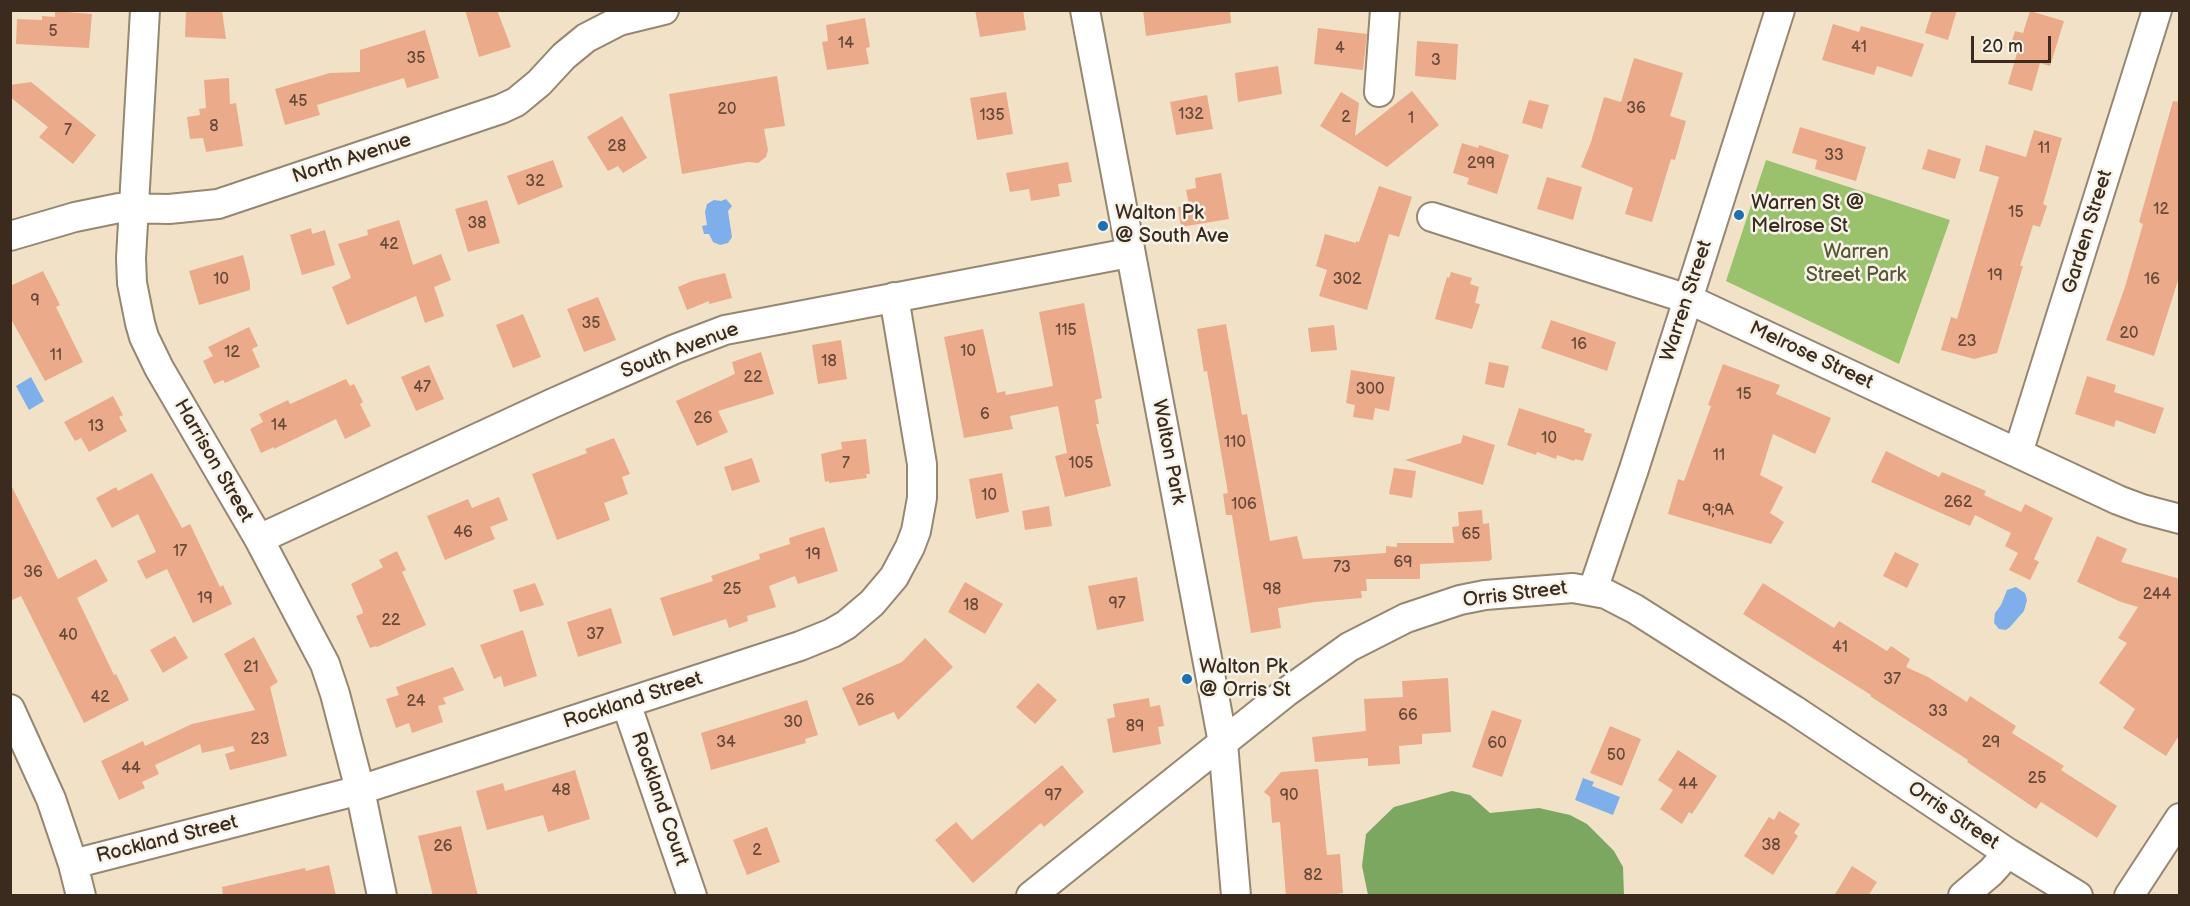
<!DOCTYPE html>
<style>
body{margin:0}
#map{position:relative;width:2190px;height:906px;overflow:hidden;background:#f1e2c7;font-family:"Balsamiq Sans",sans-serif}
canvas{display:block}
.frame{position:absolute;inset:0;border:12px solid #3b2a1e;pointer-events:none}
.scale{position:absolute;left:1971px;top:36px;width:80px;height:27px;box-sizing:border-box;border:3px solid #3b2a1e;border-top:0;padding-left:8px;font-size:18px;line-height:21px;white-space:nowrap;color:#3b2a1e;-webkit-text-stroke:4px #f7f3e8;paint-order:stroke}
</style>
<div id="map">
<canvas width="2190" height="906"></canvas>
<div class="frame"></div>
<div class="scale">20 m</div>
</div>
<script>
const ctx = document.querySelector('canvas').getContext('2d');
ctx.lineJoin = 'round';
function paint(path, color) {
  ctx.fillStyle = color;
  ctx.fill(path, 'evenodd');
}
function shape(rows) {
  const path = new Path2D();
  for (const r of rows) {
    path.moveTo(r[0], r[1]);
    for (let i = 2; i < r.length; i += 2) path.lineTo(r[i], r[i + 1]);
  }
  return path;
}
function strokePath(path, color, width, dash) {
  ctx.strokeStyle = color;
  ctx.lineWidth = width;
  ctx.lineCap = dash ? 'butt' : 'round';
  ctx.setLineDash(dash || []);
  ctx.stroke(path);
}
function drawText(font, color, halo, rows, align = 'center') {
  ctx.font = font + ' "Balsamiq Sans",sans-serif';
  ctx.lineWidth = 5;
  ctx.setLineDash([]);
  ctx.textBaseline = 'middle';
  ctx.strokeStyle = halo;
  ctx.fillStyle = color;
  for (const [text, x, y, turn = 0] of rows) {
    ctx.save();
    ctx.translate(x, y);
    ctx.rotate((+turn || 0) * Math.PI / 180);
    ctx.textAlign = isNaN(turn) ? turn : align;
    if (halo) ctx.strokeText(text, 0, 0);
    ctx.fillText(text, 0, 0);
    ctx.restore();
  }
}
paint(shape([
 [1766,160,1950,220,1899,364,1726,281]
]), '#9ac16c');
paint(shape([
 [1452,791,1470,795,1490,813,1539,808,1570,815,1587,824,1614,851,1623,867,1624,895,1368,895,1362,866,1366,834,1394,807]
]), '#7ba760');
paint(shape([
 [726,199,732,206,728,211,732,237,728,243,720,245,713,242,709,234,704,234,702,226,707,225,705,212,707,204,714,200,721,201],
 [31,377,44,401,29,410,16,386],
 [2016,587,2025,593,2027,600,2024,611,2010,627,2006,630,1999,629,1994,623,1995,613,2001,605,2007,590],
 [1583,778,1594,782,1592,786,1620,797,1613,815,1575,800]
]), '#7fafea');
paint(shape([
 [186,10,222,10,226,39,185,37],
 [465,10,497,10,511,47,479,57],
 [975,10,1023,10,1026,30,980,37],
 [1143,10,1230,10,1231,23,1146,36],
 [1932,10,1957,10,1948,40,1925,33],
 [55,11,92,14,89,48,16,44,17,19,42,20,42,16,55,17],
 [2030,11,2064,21,2050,66,2040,63,2032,91,2008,84,2017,53,2009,51,2015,31,2023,33],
 [865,18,870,47,866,48,869,64,827,70,822,42,828,41,826,25],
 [1833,24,1859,32,1861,26,1924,44,1912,77,1877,66,1874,75,1822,60],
 [1318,28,1367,34,1363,70,1314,64],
 [425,30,439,78,407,88,404,78,317,105,320,115,285,125,275,89,330,73,360,72,360,50],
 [1417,41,1458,44,1456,80,1415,76],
 [1634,58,1683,73,1670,116,1686,121,1675,160,1671,159,1652,222,1625,214,1633,188,1581,167,1591,142,1604,97,1621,102],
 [1278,66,1282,94,1238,102,1235,73],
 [777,76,785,126,764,129,768,150,766,157,758,163,748,162,682,174,669,94],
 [229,78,230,104,236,103,243,146,206,152,203,138,190,139,187,117,200,115,199,109,206,108,204,80],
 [31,82,96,135,73,164,39,137,48,127,10,97,10,85],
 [1412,91,1439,125,1387,167,1320,126,1341,92,1359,103,1355,136],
 [1006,92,1013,134,977,140,970,98],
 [1207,95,1213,129,1176,135,1170,102],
 [1529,100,1549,105,1542,129,1522,123],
 [2173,101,2180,102,2180,274,2154,356,2106,340,2125,287,2143,224,2139,222],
 [622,116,647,158,623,173,618,166,608,171,587,137],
 [1800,127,1866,147,1856,181,1815,169,1817,160,1792,153],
 [2034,130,2062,138,2043,204,2047,206,2040,227,2033,225,2020,266,2023,266,1997,353,1974,359,1941,350,1951,317,1957,319,1999,177,1979,171,1986,145,2026,157],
 [1462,143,1478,148,1479,145,1509,155,1497,194,1467,184,1469,178,1453,173],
 [1928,149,1961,159,1955,179,1922,169],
 [553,160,563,187,518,205,507,176],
 [1068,162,1072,182,1058,184,1060,196,1031,201,1029,189,1010,192,1006,173],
 [1221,173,1229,219,1181,227,1178,207,1189,205,1186,190,1196,188,1195,178],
 [1547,177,1582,187,1573,220,1537,209],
 [1379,186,1412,197,1399,237,1389,234,1367,310,1319,296,1327,270,1316,266,1325,234,1356,243,1356,241,1359,242],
 [487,200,500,243,468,252,455,209],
 [399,220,413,265,441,254,451,280,434,287,444,316,425,323,416,296,347,325,332,287,351,278,338,244,368,235,367,230],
 [311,228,312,234,325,230,335,265,302,275,290,235],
 [243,255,250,282,250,290,199,305,189,271],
 [43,271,60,305,56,307,83,362,45,381,10,317,10,286],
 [1451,272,1472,278,1470,284,1479,287,1475,303,1480,304,1472,329,1435,319,1447,277,1449,278],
 [725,273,732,298,709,304,709,301,687,310,678,287,692,281],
 [598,297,616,340,584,352,567,309],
 [1084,303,1102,398,1095,400,1099,424,1096,424,1111,486,1065,497,1055,456,1067,453,1058,406,1010,416,1013,429,964,438,944,337,983,329,997,393,1005,391,1006,395,1053,386,1039,312],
 [523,314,541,357,513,368,496,325],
 [1551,320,1616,342,1607,371,1541,348],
 [1226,324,1242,415,1247,414,1270,541,1297,536,1303,559,1386,553,1386,546,1397,547,1397,543,1454,543,1452,527,1459,526,1458,512,1482,510,1483,524,1489,523,1492,559,1489,561,1420,564,1420,579,1366,579,1367,591,1361,591,1362,598,1315,602,1278,608,1281,628,1251,633,1232,515,1226,515,1223,494,1228,493,1207,371,1204,372,1197,329],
 [1334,325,1337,350,1311,352,1308,328],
 [249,327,258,346,252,349,260,367,225,383,223,380,214,384,203,361,213,356,208,347],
 [841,340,847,379,818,384,812,345],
 [761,352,774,394,718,411,728,432,697,446,676,401,735,374,732,362],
 [1489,362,1509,366,1504,388,1485,384],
 [1723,364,1780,385,1776,394,1831,418,1815,454,1773,434,1760,475,1783,487,1770,513,1784,522,1771,544,1668,514,1678,479,1684,481,1711,406,1708,405],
 [429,365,444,399,416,411,401,377],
 [1351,370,1395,377,1389,411,1375,408,1373,420,1353,417,1355,405,1346,403],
 [2087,376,2116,385,2114,392,2164,408,2155,434,2116,420,2114,427,2075,414],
 [346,379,350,386,354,384,363,402,360,404,371,426,345,439,336,419,274,449,274,447,261,453,250,429,263,422,259,414,288,400,290,404],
 [113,396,123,415,119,417,127,431,89,452,81,438,75,441,64,422],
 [1519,408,1585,429,1584,432,1592,434,1583,461,1575,459,1574,461,1557,455,1556,459,1537,452,1536,455,1507,445],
 [1463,435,1495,445,1483,485,1405,460,1461,443],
 [614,438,630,474,622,477,628,494,604,503,610,520,557,540,532,474,587,453,585,449],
 [866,439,870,474,866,474,867,478,829,483,829,481,825,482,821,454,842,449,841,442],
 [1886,451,1939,477,1942,472,1986,491,1984,495,2021,512,2025,504,2053,518,2034,559,2039,562,2030,580,2009,570,2018,553,2005,546,2011,533,1975,515,1970,526,1871,482],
 [752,458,760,482,732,491,724,467],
 [1394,468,1416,471,1412,498,1389,494],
 [152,473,182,528,190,524,220,587,223,585,232,604,193,623,167,569,146,579,137,561,156,552,138,514,112,528,96,498,116,487,118,491],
 [1002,473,1009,512,976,519,969,479],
 [10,483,58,579,96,559,108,581,77,598,114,675,116,674,129,700,84,723,21,596,10,601],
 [499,497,508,520,490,527,495,539,445,560,427,516,468,499,472,508],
 [1049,506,1052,526,1025,530,1022,511],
 [824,527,838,571,798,584,795,576,769,586,776,607,747,616,748,621,729,628,726,619,673,636,660,598,713,581,711,576,760,559,759,554,790,544,789,538],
 [2097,536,2127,549,2121,562,2180,579,2180,734,2166,756,2123,728,2135,709,2099,683,2127,643,2118,638,2138,607,2121,602,2077,582],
 [397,551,406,570,402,572,426,625,377,647,376,646,370,648,356,616,363,613,362,609,351,584,383,567,379,560],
 [1895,552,1919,564,1907,588,1883,576],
 [1137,577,1144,621,1097,630,1088,586],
 [965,582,1003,604,985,634,948,612],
 [535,583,544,605,520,612,513,590],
 [1763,583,1834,628,1839,621,1887,651,1891,646,1910,659,1906,667,1928,677,1967,702,1970,696,2016,726,2012,733,2064,766,2061,770,2117,806,2097,838,2041,802,2036,809,1967,762,1968,760,1870,696,1871,695,1743,614],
 [611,608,622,643,578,657,567,622],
 [523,630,537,676,504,687,501,676,494,679,480,645],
 [175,636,188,658,163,673,150,650],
 [254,637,278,682,270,687,287,756,230,770,225,754,235,751,233,746,202,753,200,744,155,765,159,774,142,782,145,788,119,800,101,761,143,741,145,746,192,724,255,710,224,654],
 [925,638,953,667,898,720,894,712,859,726,842,688,902,662],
 [453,667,464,690,443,698,446,704,438,706,443,722,412,733,409,723,396,728,386,699,399,695,396,687],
 [1448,678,1451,732,1422,734,1422,744,1399,746,1400,764,1368,766,1368,758,1315,762,1312,737,1366,731,1364,699,1403,697,1402,681],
 [1038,683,1057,700,1035,724,1016,707],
 [1149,698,1150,707,1160,705,1164,726,1158,727,1161,744,1113,753,1107,719,1115,717,1113,704],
 [807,700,818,735,805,739,806,743,711,770,701,733],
 [1492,710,1522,720,1502,777,1472,767],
 [1610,726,1641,739,1622,786,1590,773],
 [1678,750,1717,776,1692,814,1689,812,1682,824,1660,809,1673,790,1658,780],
 [1062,765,1084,792,1044,827,1041,823,973,883,935,840,956,822,972,840],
 [1318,769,1327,855,1340,854,1343,893,1324,896,1286,896,1280,822,1272,823,1270,797,1264,792,1281,772],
 [575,770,590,819,548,832,543,815,487,830,476,791,503,783,505,791],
 [1779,811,1800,824,1794,833,1798,836,1773,875,1744,856,1769,817,1774,820],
 [461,826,478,896,433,896,418,836],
 [767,827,780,862,747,875,733,840],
 [329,865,336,896,223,896,222,887,305,868,306,871],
 [1852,866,1877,882,1868,896,1834,896]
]), '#ebaa8a');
const minor = shape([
 [145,10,131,258,132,283,140,323,144,337,159,368,259,539,325,664,335,694,360,790,382,896],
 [1085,10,1223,743,1236,896],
 [1379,92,1385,10],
 [1432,217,1688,299,2118,500,2142,509,2180,519],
 [10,236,75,217,119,208,169,209,218,204,501,109,516,102,539,83,564,56,586,38,619,21,664,10],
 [2018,453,2157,10],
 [259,539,551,404,675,349,725,330,1129,253],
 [1593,590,1634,469,1780,10],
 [626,703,692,896],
 [10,709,51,799,73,864,81,896],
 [73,864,360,790,800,646,832,633,846,625,872,603,894,577,910,547,916,531,922,498,922,464,894,297],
 [1031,896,1285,693,1349,647,1406,618,1460,600,1485,595,1573,588,1606,594,1635,609,1794,710,2008,853,2078,896],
 [1963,896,1991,872,2008,853],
 [2129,896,2180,818]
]);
strokePath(minor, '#968672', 32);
strokePath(minor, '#fff', 28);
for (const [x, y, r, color] of [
 [1739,215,6,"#1f6fb2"],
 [1103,226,6,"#1f6fb2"],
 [1187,679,6,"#1f6fb2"]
]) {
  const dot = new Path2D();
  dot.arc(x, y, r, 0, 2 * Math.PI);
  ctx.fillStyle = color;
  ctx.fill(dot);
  strokePath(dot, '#f7f3e8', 2);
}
drawText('16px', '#674a39', null, [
 ["5",53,32],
 ["14",846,44],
 ["41",1859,48],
 ["4",1340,49],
 ["35",416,59],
 ["3",1436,61],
 ["45",298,102],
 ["36",1636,109],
 ["20",727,110],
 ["132",1191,115],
 ["135",992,116],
 ["2",1346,118],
 ["1",1411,119],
 ["8",214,127],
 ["7",68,131],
 ["28",617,147],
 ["11",2044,149],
 ["33",1834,156],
 ["299",1481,164],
 ["32",535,182],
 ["12",2161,210],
 ["15",2016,213],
 ["38",477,224],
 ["42",389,245],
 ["19",1995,276],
 ["10",221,280],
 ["302",1347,280],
 ["16",2152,280],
 ["9",35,301],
 ["35",591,324],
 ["115",1066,331],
 ["20",2129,334],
 ["23",1967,342],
 ["16",1579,345],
 ["10",968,352],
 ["12",232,353],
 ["11",56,356],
 ["18",829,362],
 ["22",753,378],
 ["47",422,388],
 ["300",1370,390],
 ["15",1744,395],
 ["6",985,415],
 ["26",703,419],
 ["14",279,426],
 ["13",96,427],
 ["10",1549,439],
 ["110",1235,443],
 ["11",1719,456],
 ["7",846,464],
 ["105",1081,464],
 ["10",989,496],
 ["262",1958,503],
 ["106",1244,505],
 ["9;9A",1718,511],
 ["46",463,533],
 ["65",1471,535],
 ["17",180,552],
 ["19",813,555],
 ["69",1403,563],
 ["73",1342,568],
 ["36",33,573],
 ["25",732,590],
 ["98",1272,590],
 ["244",2157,595],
 ["19",205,599],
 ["97",1117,604],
 ["18",971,606],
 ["22",391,621],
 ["37",595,635],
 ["40",68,636],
 ["41",1840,648],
 ["21",251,668],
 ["37",1892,680],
 ["42",100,698],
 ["26",865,701],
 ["24",416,702],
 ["33",1938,712],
 ["66",1408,716],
 ["30",793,723],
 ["89",1135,727],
 ["23",260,740],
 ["34",726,743],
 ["29",1991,743],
 ["60",1497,744],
 ["50",1616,756],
 ["44",131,769],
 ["25",2037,779],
 ["44",1688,785],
 ["48",561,791],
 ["97",1053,796],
 ["90",1289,796],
 ["38",1771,846],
 ["26",443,847],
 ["2",757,851],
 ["82",1313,876]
]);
drawText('20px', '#3b2a1e', '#f7f3e8', [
 ["North Avenue",352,159,-18],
 ["Garden Street",2088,232,-73],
 ["Warren Street",1687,301,-72],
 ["South Avenue",680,351,-21],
 ["Melrose Street",1811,356,25],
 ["Walton Park",1168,452,79],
 ["Harrison Street",213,461,60],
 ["Orris Street",1515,595,-7],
 ["Rockland Street",633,701,-18],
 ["Rockland Court",659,799,71],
 ["Orris Street",1953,816,34],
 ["Rockland Street",167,840,-14]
]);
drawText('20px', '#3b2a1e', '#f7f3e8', [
 ["Warren St @",1751,204],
 ["Melrose St",1751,227],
 ["Walton Pk",1115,214],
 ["@ South Ave",1115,237],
 ["Walton Pk",1199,668],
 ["@ Orris St",1199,691]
], 'left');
drawText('20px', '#585735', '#f7f3e8', [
 ["Warren",1856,253],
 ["Street Park",1856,276]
]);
</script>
